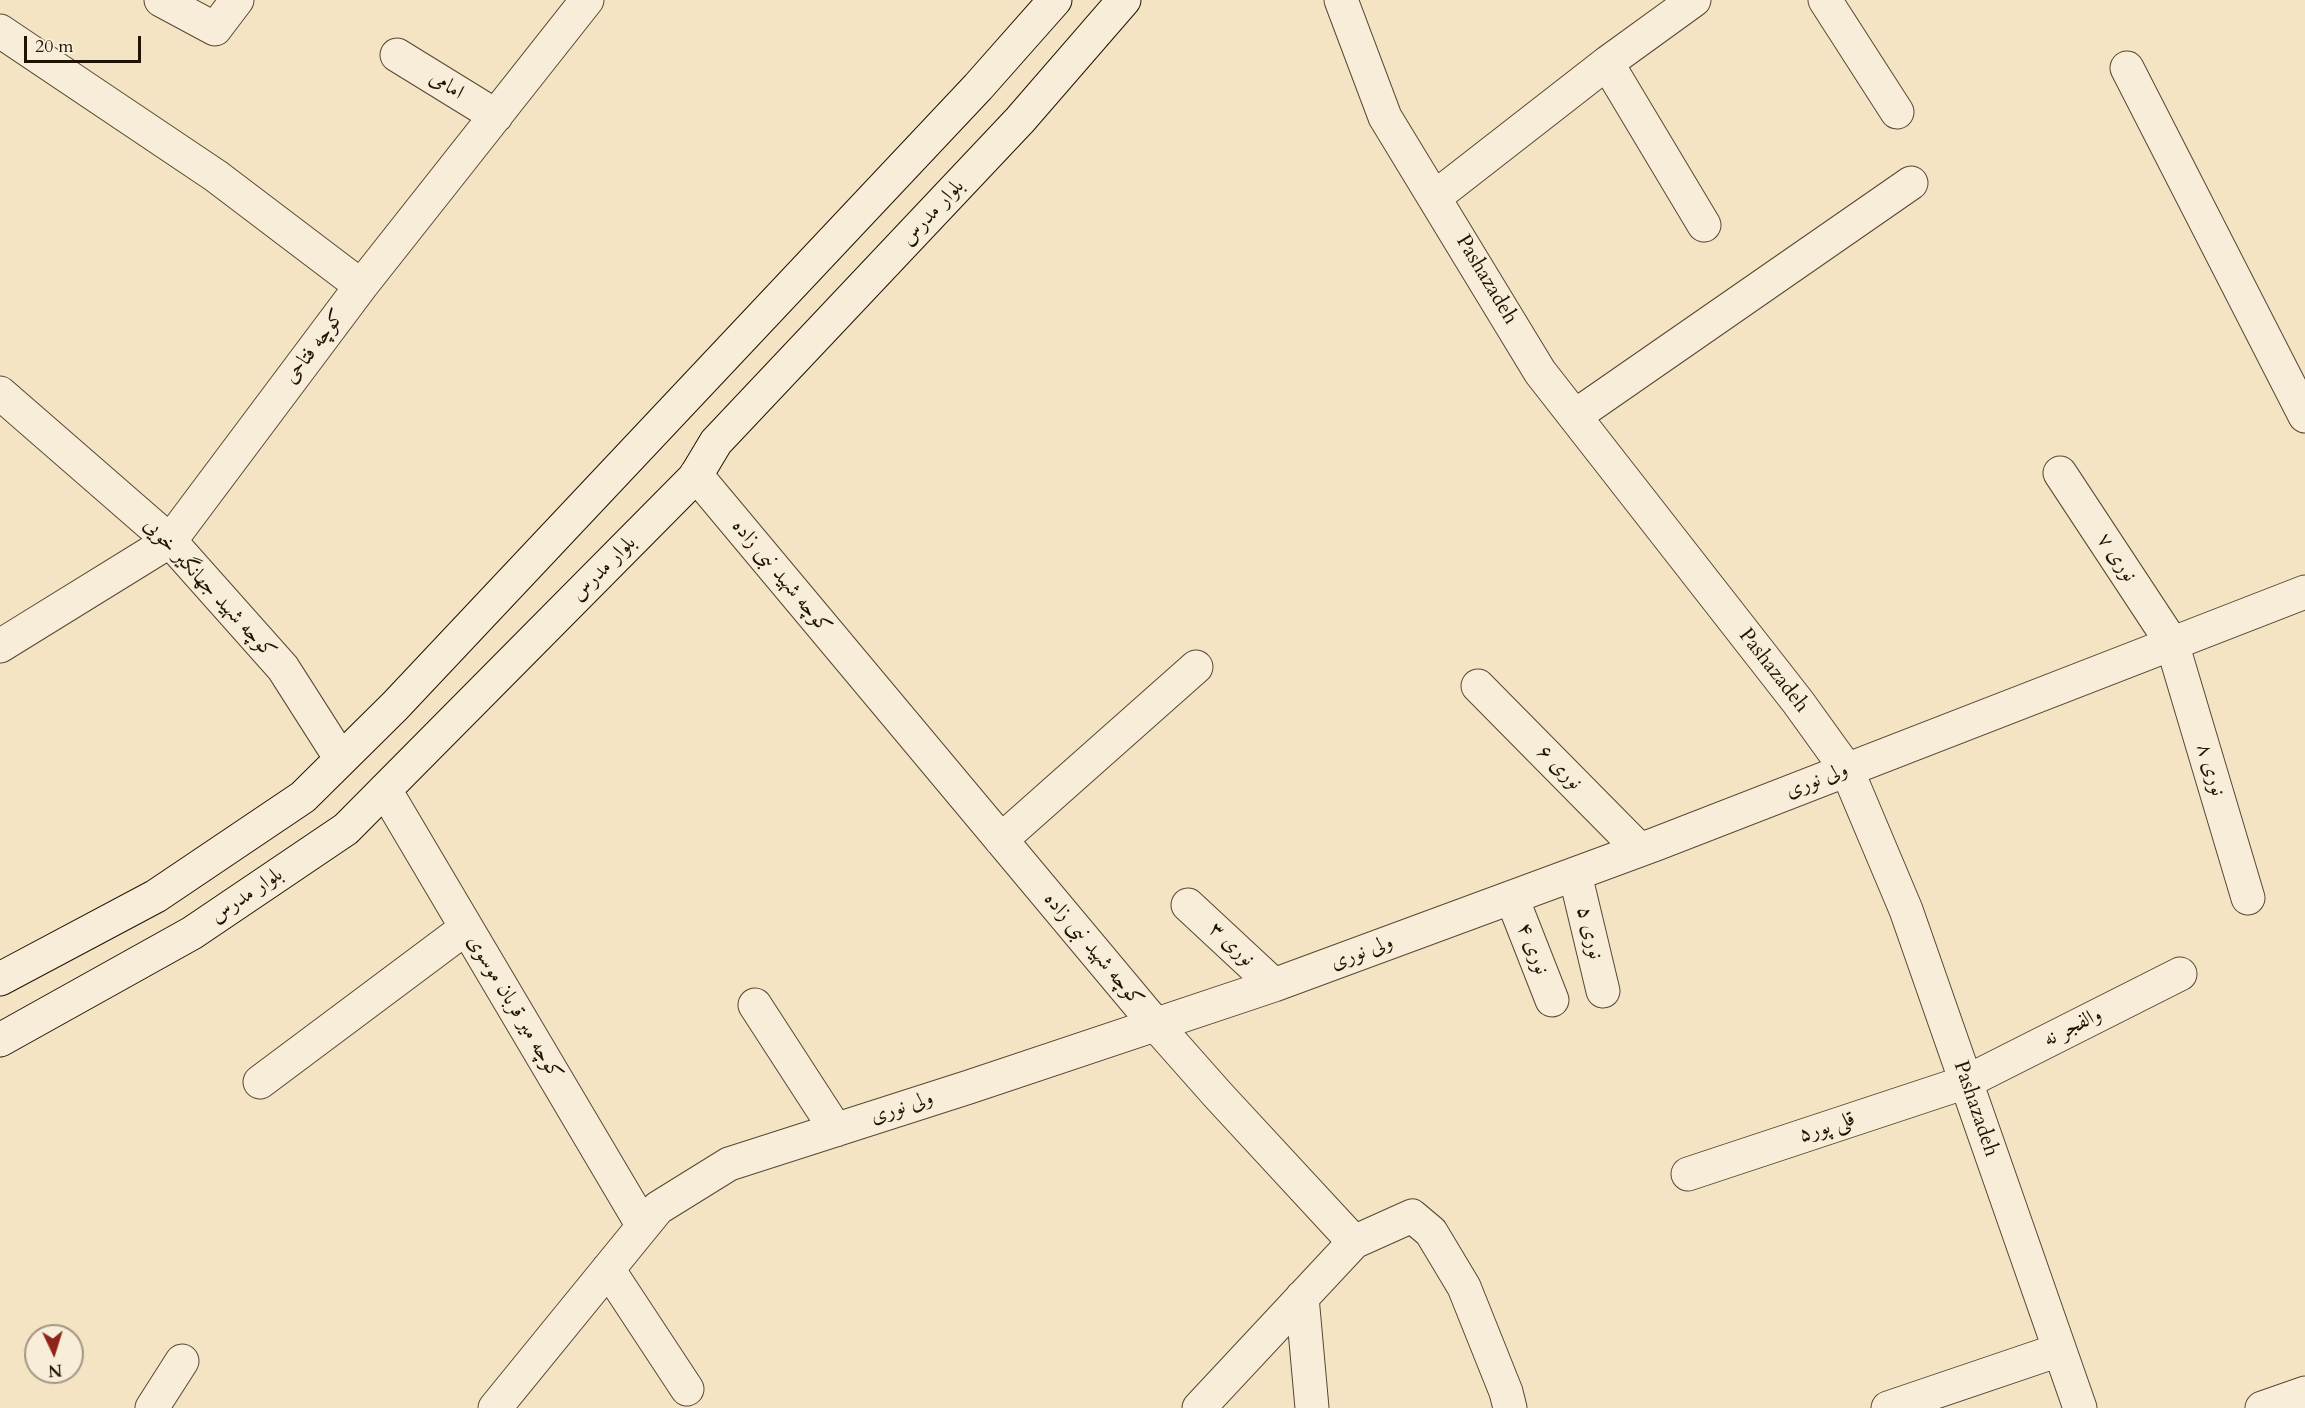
<!DOCTYPE html>
<meta charset="utf-8">
<style>
body{margin:0}
#map{position:relative;width:2305px;height:1408px;overflow:hidden;background:#f5e4c4;font-family:Cardo,serif}
canvas{display:block}
.north{position:absolute;left:24px;top:1324px;width:60px;height:60px;box-sizing:border-box;background:#f8edd9;border:2px solid #a29683;border-radius:50%;rotate:176deg;font-size:16px;font-weight:700;line-height:24px;text-align:center;color:#211302}
.north::after{content:'';display:block;margin:auto;width:21px;height:27px;background:#8f2418;clip-path:polygon(50% 0,100% 100%,50% 72%,0 100%)}
.scale{position:absolute;left:24px;top:36px;width:117px;height:27px;box-sizing:border-box;border:3px solid #211302;border-top:0;padding-left:8px;font-size:18px;line-height:21px;white-space:nowrap;color:#211302;-webkit-text-stroke:4px #f8edd9;paint-order:stroke}
</style>
<div id="map">
<canvas width="2305" height="1408"></canvas>
<div class="north">N</div>
<div class="scale">20 m</div>
</div>
<script>
const ctx = document.querySelector('canvas').getContext('2d');
ctx.lineJoin = 'round';
function shape(rows) {
  const path = new Path2D();
  for (const r of rows) {
    path.moveTo(r[0], r[1]);
    for (let i = 2; i < r.length; i += 2) path.lineTo(r[i], r[i + 1]);
  }
  return path;
}
function strokePath(path, color, width, dash) {
  ctx.strokeStyle = color;
  ctx.lineWidth = width;
  ctx.lineCap = dash ? 'butt' : 'round';
  ctx.setLineDash(dash || []);
  ctx.stroke(path);
}
function drawText(font, color, halo, rows, align = 'center') {
  ctx.font = font + ' Cardo,Amiri,serif';
  ctx.lineWidth = 5;
  ctx.setLineDash([]);
  ctx.textBaseline = 'middle';
  ctx.strokeStyle = halo;
  ctx.fillStyle = color;
  for (const [text, x, y, turn = 0] of rows) {
    ctx.save();
    ctx.translate(x, y);
    ctx.rotate((+turn || 0) * Math.PI / 180);
    ctx.textAlign = isNaN(turn) ? turn : align;
    if (halo) ctx.strokeText(text, 0, 0);
    ctx.fillText(text, 0, 0);
    ctx.restore();
  }
}
const minor = shape([
 [161,0,215,29,237,0],
 [1341,0,1385,117,1540,372,1798,702,1847,770,1906,910,2080,1408],
 [1825,0,1897,112],
 [0,31,216,176,361,286],
 [397,55,496,116],
 [1607,63,1704,225],
 [2127,68,2305,416],
 [1435,197,1607,63,1694,0],
 [0,393,170,541,283,668,341,759],
 [1575,416,1911,183],
 [2060,473,2172,643,2248,898],
 [696,475,1156,1025,1218,1095,1354,1242,1199,1408],
 [0,646,170,541,361,286,587,0],
 [1478,686,1640,850],
 [385,790,643,1226],
 [1001,840,1196,667],
 [1575,874,1603,991],
 [1512,898,1552,1000],
 [1188,905,1274,985],
 [755,1005,836,1130],
 [260,1082,466,928],
 [1688,1174,1966,1082,2180,974],
 [1354,1242,1412,1216,1431,1232,1464,1287,1506,1392,1510,1408],
 [608,1269,687,1389],
 [1302,1297,1312,1408],
 [152,1408,182,1361],
 [495,1408,658,1208,729,1164,969,1087,1274,985,1656,844,2305,592],
 [1888,1408,2059,1350],
 [2262,1408,2305,1393]
]);
const secondary = shape([
 [0,979,156,896,303,797,395,706,978,87,1055,0],
 [0,1040,192,933,346,829,695,477,716,442,1020,120,1124,0]
]);
strokePath(minor, '#564732', 35);
strokePath(secondary, '#211302', 35);
strokePath(minor, '#f8edd9', 33);
strokePath(secondary, '#f8edd9', 33);
drawText('21px', '#211302', '#f8edd9', [
 ["امامی",446,86,32],
 ["بلوار مدرس",933,213,-47],
 ["Pashazadeh",1486,280,59],
 ["کوچه فتاحی",315,347,-53],
 ["نوری ۷",2116,558,56],
 ["بلوار مدرس",604,569,-45],
 ["کوچه شهید نبی زاده",781,577,50],
 ["کوچه شهید جهانگیر خویی",209,589,47],
 ["Pashazadeh",1773,671,52],
 ["نوری ۶",1559,768,45],
 ["نوری ۸",2210,770,73],
 ["ولی نوری",1817,781,-21],
 ["بلوار مدرس",247,896,-34],
 ["نوری ۵",1589,933,76],
 ["نوری ۳",1231,945,43],
 ["نوری ۴",1532,949,68],
 ["کوچه شهید نبی زاده",1093,950,50],
 ["ولی نوری",1362,953,-20],
 ["کوچه میر قربان موسوی",514,1008,59],
 ["والفجر نه",2073,1028,-27],
 ["ولی نوری",902,1108,-18],
 ["Pashazadeh",1975,1109,71],
 ["قلی پور۵",1827,1128,-18]
]);
</script>
